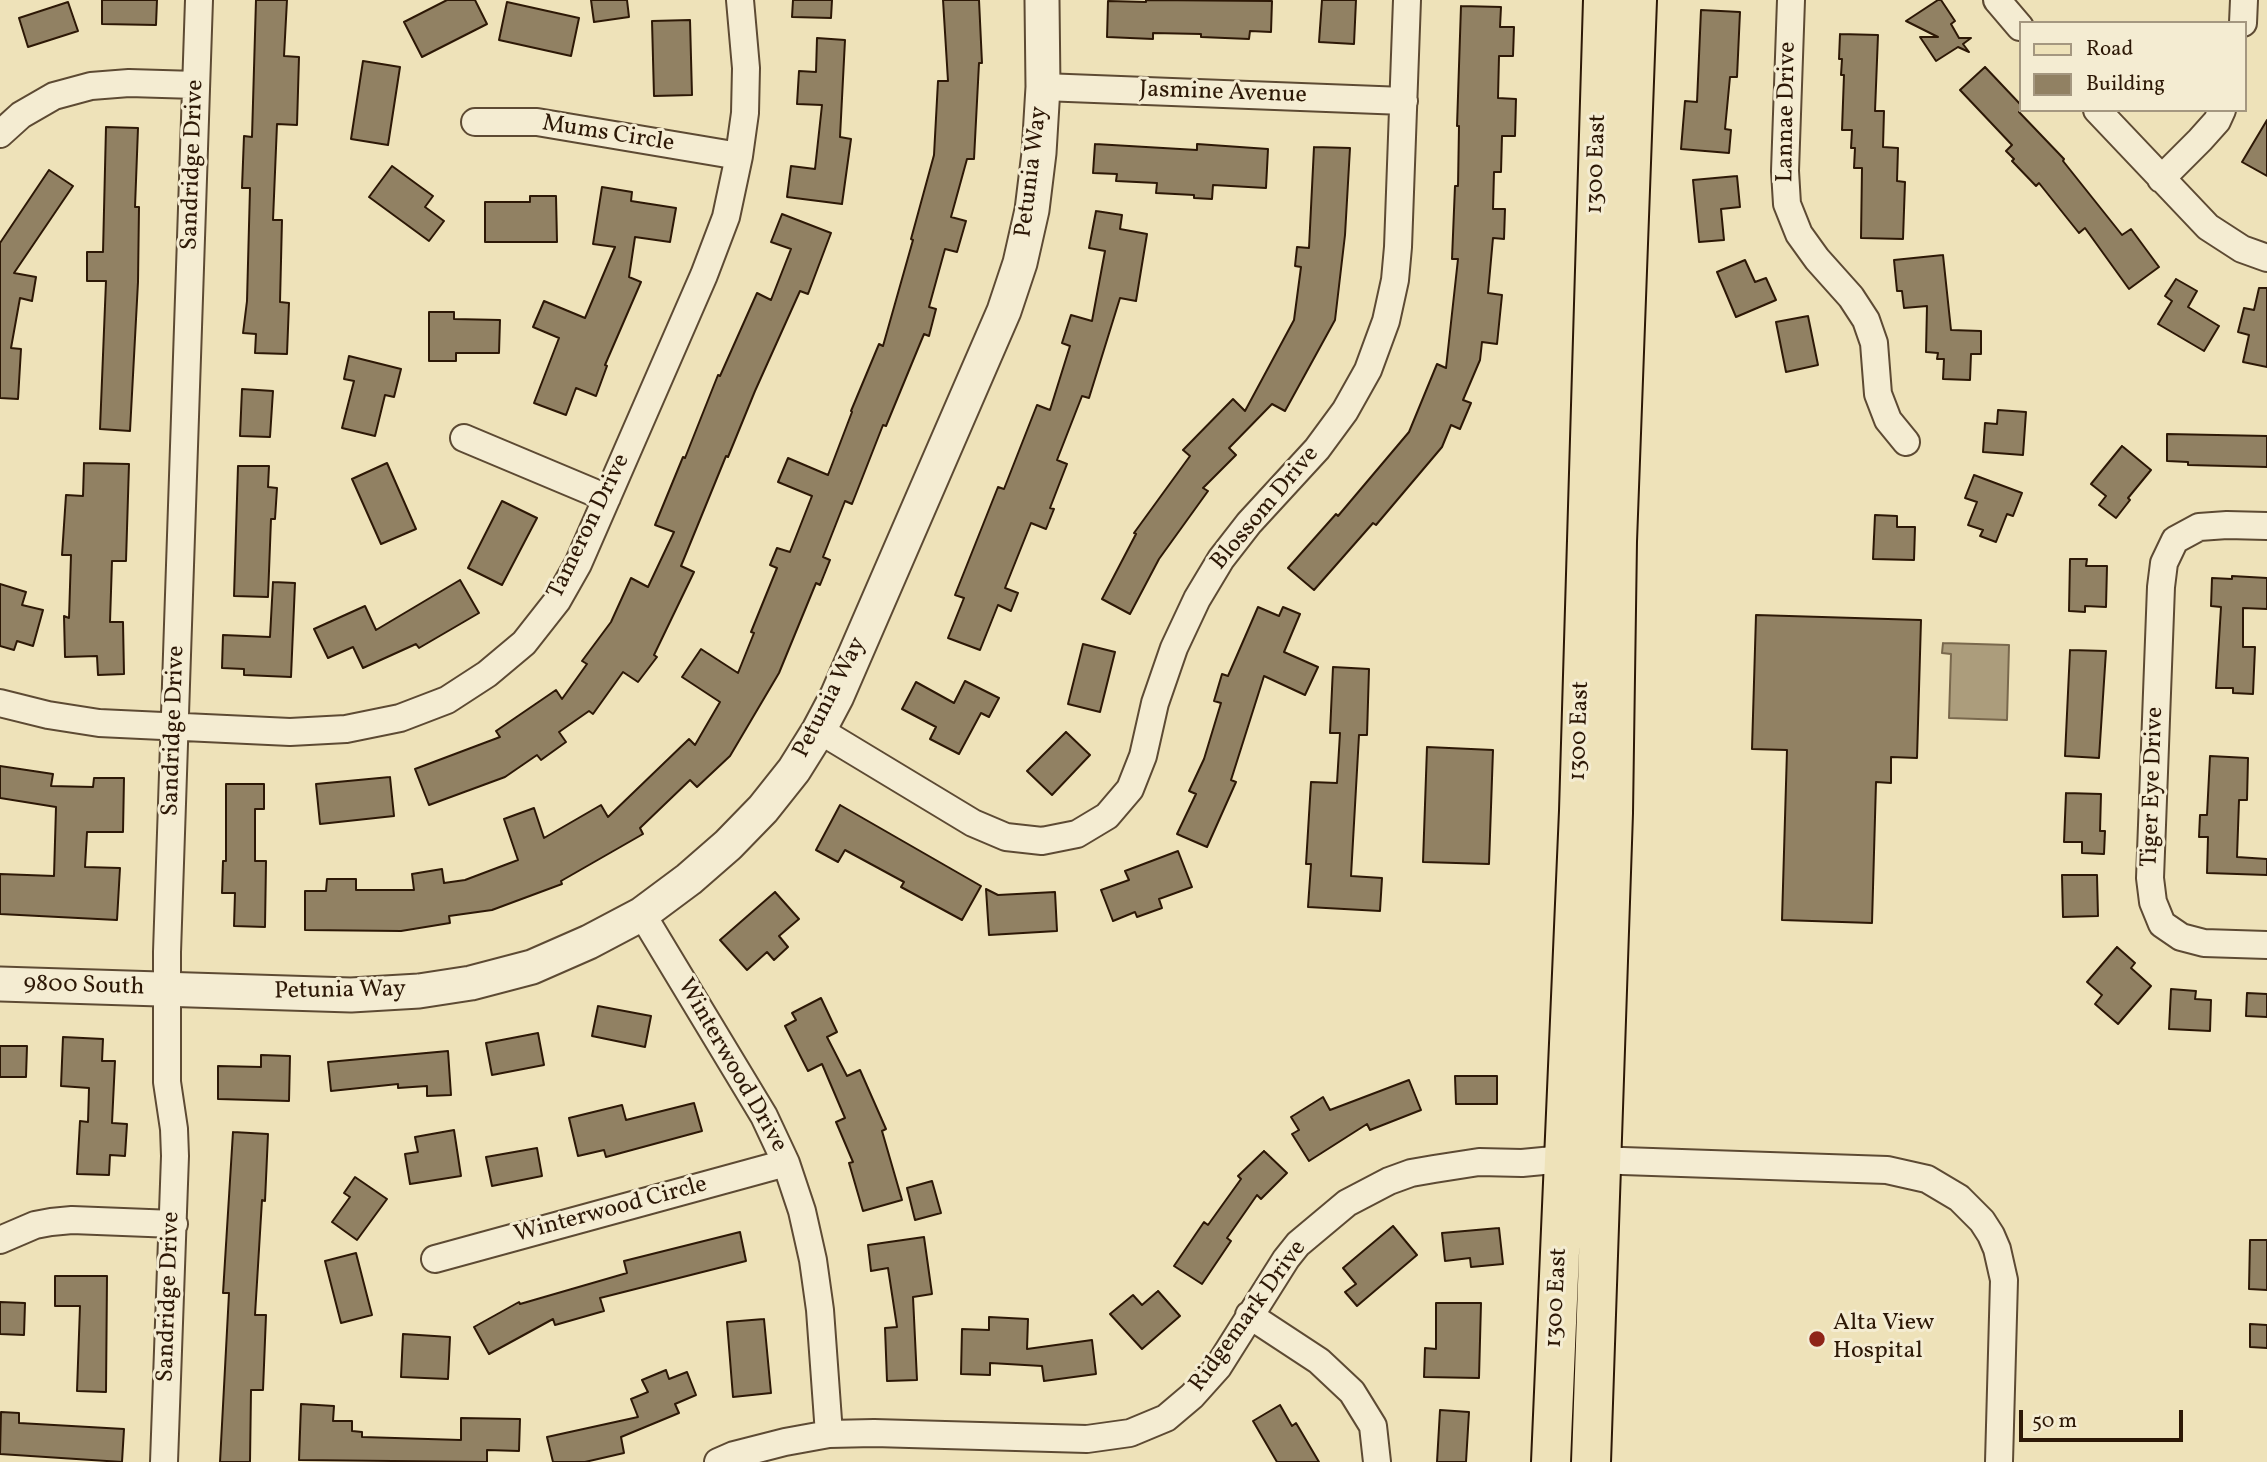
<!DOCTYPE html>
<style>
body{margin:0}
#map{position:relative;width:2267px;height:1462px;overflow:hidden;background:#eee2b9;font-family:Vollkorn,serif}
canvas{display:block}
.legend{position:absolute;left:2019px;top:21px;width:228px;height:91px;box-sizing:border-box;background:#f4ecd2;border:2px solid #a49780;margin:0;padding:9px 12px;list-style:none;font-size:21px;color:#2d1806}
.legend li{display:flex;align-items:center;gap:14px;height:35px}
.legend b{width:35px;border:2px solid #a49780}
.scale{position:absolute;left:2019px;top:1410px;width:164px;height:32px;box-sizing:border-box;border:4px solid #2d1806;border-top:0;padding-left:9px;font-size:21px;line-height:24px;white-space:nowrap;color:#2d1806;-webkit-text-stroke:5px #f4ecd2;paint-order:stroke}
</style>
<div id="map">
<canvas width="2267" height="1462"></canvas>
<ul class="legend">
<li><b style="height:9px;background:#eee2b9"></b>Road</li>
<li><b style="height:19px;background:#918163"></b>Building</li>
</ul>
<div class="scale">50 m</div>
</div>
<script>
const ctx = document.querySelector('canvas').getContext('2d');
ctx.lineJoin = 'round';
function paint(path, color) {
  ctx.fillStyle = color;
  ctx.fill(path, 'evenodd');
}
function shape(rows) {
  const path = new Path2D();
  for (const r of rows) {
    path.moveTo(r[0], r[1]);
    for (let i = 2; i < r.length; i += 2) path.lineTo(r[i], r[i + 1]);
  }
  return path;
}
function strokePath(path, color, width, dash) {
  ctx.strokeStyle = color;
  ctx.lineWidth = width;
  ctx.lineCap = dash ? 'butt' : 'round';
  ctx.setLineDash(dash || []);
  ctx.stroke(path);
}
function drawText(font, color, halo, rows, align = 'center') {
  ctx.font = font + ' Vollkorn,serif';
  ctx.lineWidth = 6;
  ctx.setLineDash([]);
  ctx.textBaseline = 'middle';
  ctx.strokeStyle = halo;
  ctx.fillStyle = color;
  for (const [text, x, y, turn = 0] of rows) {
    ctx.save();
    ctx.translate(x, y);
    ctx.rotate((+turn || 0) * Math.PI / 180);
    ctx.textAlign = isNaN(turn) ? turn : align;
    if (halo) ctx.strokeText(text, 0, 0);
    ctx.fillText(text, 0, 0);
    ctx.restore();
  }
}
const water = shape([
 [1943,643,2009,645,2007,720,1949,718,1951,654,1942,653,1943,643]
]);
paint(water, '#ac9d7c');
strokePath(water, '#79684d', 2);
const building = shape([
 [102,0,157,0,156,25,102,24,102,0],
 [256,0,287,0,284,56,299,57,297,125,277,124,273,220,282,220,280,302,289,303,287,354,255,353,256,334,243,333,247,301,250,188,242,188,244,136,252,137,256,0],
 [447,0,475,0,487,24,422,57,404,22,447,0],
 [591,0,627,0,629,17,594,22,591,0],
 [793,0,832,0,831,18,792,17,793,0],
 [943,0,979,0,982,63,979,63,974,159,967,159,951,217,966,221,957,252,945,249,929,307,936,309,929,336,924,334,886,426,883,425,852,504,845,501,823,557,830,560,820,585,816,583,779,673,730,756,697,787,690,780,640,828,643,834,561,881,562,884,492,910,449,916,450,923,401,931,305,930,305,891,326,891,327,879,356,879,356,890,414,890,412,874,442,869,444,883,465,880,518,860,504,819,534,808,544,838,601,805,608,817,689,739,695,745,720,702,682,677,701,649,738,673,754,633,751,632,777,568,770,565,777,548,790,552,812,496,778,482,788,458,828,475,852,412,851,411,879,344,883,346,913,240,911,239,934,155,938,81,948,81,943,0],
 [1146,0,1272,1,1271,32,1250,31,1249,39,1201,37,1201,34,1153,33,1153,39,1107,37,1108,1,1146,2,1146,0],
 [1322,0,1356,0,1354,44,1319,42,1322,0],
 [1938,0,1941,0,1955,21,1951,24,1959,38,1971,38,1963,44,1969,52,1958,47,1936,61,1920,37,1938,37,1906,21,1938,0],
 [68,2,78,31,28,47,19,18,68,2],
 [507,2,579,18,571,56,499,40,507,2],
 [1461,6,1501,7,1500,27,1514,27,1513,56,1499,56,1498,98,1516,99,1515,136,1502,136,1501,172,1494,172,1493,209,1505,209,1504,239,1493,238,1488,293,1502,295,1497,344,1482,342,1480,360,1463,400,1471,403,1460,429,1451,425,1442,447,1376,525,1373,523,1314,590,1288,568,1336,514,1338,516,1409,432,1437,364,1446,368,1458,259,1452,259,1455,186,1458,186,1459,126,1457,126,1461,6],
 [1701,10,1740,12,1737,77,1730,77,1725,129,1731,130,1729,153,1681,149,1685,101,1697,102,1701,10],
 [690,20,692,95,654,96,652,21,690,20],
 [1840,34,1878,35,1875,111,1884,111,1883,147,1898,148,1897,181,1905,182,1903,239,1861,238,1862,168,1854,168,1855,148,1851,148,1852,130,1842,130,1844,75,1841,75,1842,59,1839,59,1840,34],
 [817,38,845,40,840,137,851,139,842,204,787,197,791,166,815,169,822,105,797,104,799,71,816,72,817,38],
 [363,61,400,67,388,145,351,139,363,61],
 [1985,67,2020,104,2022,110,2019,112,2064,159,2063,161,2122,235,2131,229,2159,267,2129,289,2085,228,2079,233,2039,183,2036,186,2012,161,2014,159,2006,151,2012,145,1960,90,1985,67],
 [2267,120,2267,176,2242,162,2267,120],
 [106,127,138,128,135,207,139,207,138,282,130,431,100,429,106,281,87,281,87,252,103,252,106,127],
 [1095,144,1197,150,1197,144,1268,149,1266,188,1213,185,1212,199,1194,198,1194,195,1156,193,1157,183,1116,181,1117,174,1093,173,1095,144],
 [1314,147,1350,148,1345,235,1335,320,1285,411,1272,404,1229,448,1236,455,1203,488,1208,491,1159,559,1130,614,1102,599,1136,534,1134,533,1190,456,1183,450,1233,399,1245,411,1294,320,1301,267,1295,266,1297,247,1309,248,1314,147],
 [392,166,433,196,425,207,444,221,429,241,369,197,392,166],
 [49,170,73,186,14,273,36,277,32,301,20,298,11,348,21,349,18,399,0,398,0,243,49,170],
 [1737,176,1740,207,1721,209,1724,240,1699,242,1693,180,1737,176],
 [602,187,632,192,631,201,676,208,670,242,635,237,629,277,641,282,605,365,607,366,596,396,576,388,566,415,534,403,559,338,533,327,544,301,585,318,615,247,593,244,602,187],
 [530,196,556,196,557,242,485,242,485,202,530,202,530,196],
 [1096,211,1122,215,1120,229,1147,234,1136,301,1120,298,1089,398,1082,396,1057,460,1067,464,1050,508,1054,509,1046,529,1031,523,1005,588,1018,593,1011,611,998,605,980,650,948,638,964,598,955,595,998,487,1004,489,1037,405,1050,410,1070,346,1062,343,1071,315,1092,321,1105,251,1089,248,1096,211],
 [782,214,831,233,808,294,800,291,755,391,728,457,726,456,681,566,694,572,654,655,657,657,638,682,623,672,593,714,589,711,559,732,566,742,541,760,537,755,505,777,429,805,415,769,500,737,496,731,556,690,562,699,587,664,582,661,611,622,631,578,648,587,674,532,655,525,683,457,685,458,718,375,720,376,757,293,771,300,791,249,771,242,782,214],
 [1943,255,1951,330,1981,331,1981,354,1971,354,1970,380,1943,379,1944,359,1937,359,1938,353,1926,352,1927,306,1904,308,1902,291,1897,291,1894,260,1943,255],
 [1745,260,1755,282,1766,278,1776,300,1736,317,1717,272,1745,260],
 [2176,279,2197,291,2188,307,2219,326,2204,351,2158,324,2172,301,2165,296,2176,279],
 [2259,288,2267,288,2267,367,2243,362,2249,335,2238,332,2244,308,2254,310,2259,288],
 [429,312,454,312,454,319,500,320,499,353,456,353,456,361,429,361,429,312],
 [1808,316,1818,365,1786,372,1776,322,1808,316],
 [349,356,401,369,394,397,385,395,375,436,342,428,354,381,344,379,349,356],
 [242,389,273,391,270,437,240,436,242,389],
 [1998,410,2026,412,2023,455,1983,452,1985,423,1997,424,1998,410],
 [2167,434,2267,436,2267,467,2188,465,2188,462,2167,461,2167,434],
 [2122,446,2151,470,2128,498,2130,500,2116,518,2099,505,2106,496,2091,484,2122,446],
 [84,463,129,464,126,561,112,561,110,622,123,622,124,674,98,675,97,656,65,657,64,616,69,618,71,555,62,555,66,495,83,496,84,463],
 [387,463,416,529,381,544,352,479,387,463],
 [238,466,269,466,268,487,277,488,275,519,271,519,268,597,234,596,238,466],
 [1974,475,2022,493,2013,516,2007,514,1996,542,1980,536,1983,530,1968,525,1977,502,1965,498,1974,475],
 [502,501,537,518,502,585,468,568,502,501],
 [1875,515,1897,516,1897,527,1915,527,1914,560,1873,559,1875,515],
 [2070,559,2087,559,2086,566,2107,566,2106,607,2085,606,2085,612,2069,611,2070,559],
 [2232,576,2267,578,2267,609,2243,608,2243,647,2255,647,2253,694,2233,693,2233,688,2216,688,2221,607,2211,606,2212,578,2232,579,2232,576],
 [460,580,479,613,419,648,416,644,363,668,353,647,328,658,314,629,365,606,376,630,460,580],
 [273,582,295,583,291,677,244,675,244,669,222,668,223,635,270,637,273,582],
 [0,584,26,592,22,605,43,610,33,646,17,641,14,650,0,646,0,584],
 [1258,607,1279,616,1283,607,1300,614,1284,652,1318,667,1305,695,1264,676,1231,780,1236,782,1207,847,1177,834,1196,794,1189,791,1204,759,1221,703,1214,701,1222,674,1228,676,1258,607],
 [1756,615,1921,620,1917,758,1891,757,1891,783,1876,782,1872,923,1782,920,1787,750,1752,749,1756,615],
 [1083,644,1115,652,1100,712,1068,704,1083,644],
 [2070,650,2106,651,2099,758,2065,756,2070,650],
 [1333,667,1369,669,1367,735,1359,735,1351,876,1382,878,1380,911,1308,907,1311,864,1306,864,1311,782,1337,783,1340,733,1330,733,1333,667],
 [965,681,999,698,989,717,981,713,959,754,930,739,936,727,902,709,916,682,954,703,965,681],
 [1066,732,1090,755,1052,795,1027,771,1066,732],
 [1427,747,1493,750,1489,864,1423,862,1427,747],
 [2210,756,2248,758,2247,800,2239,800,2237,857,2267,859,2267,875,2207,873,2208,837,2199,837,2200,815,2207,815,2210,756],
 [0,766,53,774,51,786,93,787,94,778,124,778,123,832,87,832,85,867,120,868,117,920,0,914,0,874,54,876,56,807,0,798,0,766],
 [390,777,394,816,320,824,316,784,390,777],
 [226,784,264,784,264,809,255,809,255,861,266,861,265,927,234,926,235,893,222,893,223,861,226,861,226,784],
 [2066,793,2101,794,2100,831,2105,831,2104,854,2082,853,2082,842,2064,842,2066,793],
 [840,805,981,886,962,920,901,887,904,882,845,850,838,862,816,850,840,805],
 [1178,851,1192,887,1159,899,1162,908,1137,917,1135,912,1113,921,1101,890,1129,880,1125,871,1178,851],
 [2062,875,2097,875,2098,916,2063,917,2062,875],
 [986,889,998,895,1055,892,1057,931,989,935,986,889],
 [775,892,799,919,779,936,788,947,774,960,767,952,747,970,720,940,775,892],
 [2117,947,2135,963,2131,968,2151,986,2118,1024,2095,1004,2102,995,2087,982,2117,947],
 [2171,989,2196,991,2195,999,2211,1000,2210,1031,2169,1029,2171,989],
 [2247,993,2267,994,2267,1017,2246,1016,2247,993],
 [821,998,837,1032,827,1037,847,1076,860,1070,886,1129,882,1131,902,1200,863,1211,849,1163,853,1162,836,1122,845,1118,822,1064,808,1071,785,1026,796,1020,792,1013,821,998],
 [598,1006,651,1016,645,1047,592,1036,598,1006],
 [538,1033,544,1065,492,1075,486,1043,538,1033],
 [63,1037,103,1039,102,1061,115,1061,112,1123,127,1124,125,1156,110,1155,109,1175,77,1174,80,1121,88,1122,89,1088,61,1086,63,1037],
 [0,1046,27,1046,26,1077,0,1077,0,1046],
 [448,1051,451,1095,427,1096,427,1086,398,1088,398,1084,331,1091,328,1062,448,1051],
 [261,1055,290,1056,289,1101,218,1099,218,1066,261,1067,261,1055],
 [1455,1076,1497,1076,1497,1104,1456,1104,1455,1076],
 [1409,1080,1421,1110,1370,1130,1367,1124,1309,1161,1292,1134,1299,1130,1291,1117,1323,1097,1330,1110,1409,1080],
 [694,1103,702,1131,606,1157,604,1150,578,1156,569,1118,622,1105,626,1120,694,1103],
 [454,1130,461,1176,410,1184,405,1154,418,1152,415,1137,454,1130],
 [233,1132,268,1134,265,1201,262,1200,255,1315,266,1315,263,1390,251,1390,250,1462,220,1462,229,1293,223,1293,233,1132],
 [537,1148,542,1176,492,1186,486,1157,537,1148],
 [1264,1151,1287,1173,1261,1199,1257,1195,1227,1238,1231,1241,1202,1284,1174,1266,1204,1222,1208,1225,1241,1179,1238,1176,1264,1151],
 [355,1177,387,1199,357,1240,332,1222,350,1197,344,1193,355,1177],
 [932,1181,941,1213,915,1220,907,1188,932,1181],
 [1393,1226,1417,1255,1357,1306,1345,1292,1356,1284,1343,1268,1393,1226],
 [1499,1228,1503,1264,1471,1267,1470,1258,1445,1261,1442,1233,1499,1228],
 [740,1232,746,1261,600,1298,604,1311,555,1325,553,1319,489,1354,474,1327,519,1302,520,1304,627,1273,624,1261,740,1232],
 [924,1237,932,1294,913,1297,917,1380,887,1381,885,1328,897,1327,888,1268,871,1271,868,1245,924,1237],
 [2250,1240,2267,1240,2267,1290,2249,1289,2250,1240],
 [356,1253,372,1315,341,1323,325,1261,356,1253],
 [55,1276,107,1276,106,1392,77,1391,80,1306,55,1306,55,1276],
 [1158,1291,1180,1316,1142,1349,1110,1314,1133,1295,1142,1305,1158,1291],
 [0,1302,25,1303,24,1335,0,1334,0,1302],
 [1436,1303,1481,1303,1479,1378,1424,1377,1425,1348,1436,1349,1436,1303],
 [989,1317,1028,1319,1027,1349,1092,1340,1096,1374,1044,1381,1042,1366,990,1363,990,1375,961,1374,962,1329,989,1330,989,1317],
 [764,1319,771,1393,733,1397,727,1322,764,1319],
 [2250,1324,2267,1325,2267,1348,2250,1347,2250,1324],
 [403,1334,450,1337,448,1379,401,1377,403,1334],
 [666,1370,669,1379,687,1372,696,1395,675,1404,679,1413,621,1437,624,1453,585,1462,553,1462,547,1437,638,1417,631,1399,648,1392,642,1380,666,1370],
 [301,1404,334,1406,333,1421,352,1421,352,1431,362,1432,362,1437,461,1440,461,1418,520,1419,519,1451,487,1450,487,1462,299,1460,301,1404],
 [1280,1405,1292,1426,1296,1423,1319,1462,1277,1462,1253,1421,1280,1405],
 [1440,1410,1469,1412,1466,1462,1437,1462,1440,1410],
 [1,1412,19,1413,19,1423,124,1429,122,1462,0,1454,1,1412]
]);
paint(building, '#918163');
strokePath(building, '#2d1806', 2);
const minor = shape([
 [1791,0,1785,171,1787,204,1799,234,1817,259,1851,297,1866,320,1874,343,1878,394,1888,420,1906,442],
 [1997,0,2020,27],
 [2243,23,2244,0],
 [1043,87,1404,101],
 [2097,110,2208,227,2242,249,2267,258],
 [475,122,537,122,739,156],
 [0,134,21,115,54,96,91,86,129,83,196,85],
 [2161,179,2200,140,2217,121,2222,110],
 [464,438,607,498],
 [2267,526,2227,525,2199,527,2175,540,2164,563,2161,587,2150,878,2153,902,2162,924,2181,937,2204,943,2267,945],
 [0,703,48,715,99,723,290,732,346,729,400,718,447,700,487,674,524,643,557,601,578,564,704,275,726,217,739,156,745,113,746,68,740,0],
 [819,730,973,823,1006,837,1042,841,1077,834,1107,816,1130,789,1143,756,1155,703,1174,648,1197,599,1221,559,1249,523,1317,449,1345,411,1368,370,1386,321,1395,280,1398,247,1407,0],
 [642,914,764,1116,786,1163,802,1211,813,1260,820,1310,829,1434],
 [0,1240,35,1225,51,1222,72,1220,174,1224],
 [435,1259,786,1163],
 [1249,1315,1319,1361,1352,1392,1373,1426,1377,1462],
 [164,1462,175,1156,174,1129,167,1082,167,952,199,0],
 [718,1462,734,1455,785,1442,829,1434,874,1433,1087,1439,1130,1433,1166,1418,1192,1396,1218,1367,1286,1259,1298,1244,1347,1203,1389,1181,1411,1173,1434,1169,1479,1162,1522,1163,1564,1159,1887,1170,1927,1179,1959,1198,1982,1221,1991,1235,1997,1249,2004,1280,1999,1462]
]);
const tertiary = shape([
 [0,984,351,995,419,991,471,983,532,967,589,942,642,914,689,879,728,845,763,809,794,770,819,730,837,696,1004,311,1020,263,1032,210,1039,153,1043,87,1042,0]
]);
const primary = shape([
 [1551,1462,1579,811,1603,0],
 [1591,1462,1613,813,1617,541,1637,0]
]);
strokePath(minor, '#5d4a33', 30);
strokePath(tertiary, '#5d4a33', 37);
strokePath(primary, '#2d1806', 42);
strokePath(minor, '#f4ecd2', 26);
strokePath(tertiary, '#f4ecd2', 33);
strokePath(primary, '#eee2b9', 38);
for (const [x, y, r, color] of [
 [1817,1339,9,"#8f2418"]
]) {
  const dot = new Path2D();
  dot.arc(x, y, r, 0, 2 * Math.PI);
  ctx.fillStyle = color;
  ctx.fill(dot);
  strokePath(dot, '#f4ecd2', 2.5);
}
drawText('24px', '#2d1806', '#f4ecd2', [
 ["Jasmine Avenue",1223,94,2],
 ["Lannae Drive",1788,112,-89],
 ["Mums Circle",608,135,9],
 ["1300 East",1598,164,-88],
 ["Sandridge Drive",194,165,-88],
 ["Petunia Way",1033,172,-83],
 ["Blossom Drive",1266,509,-50],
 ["Tameron Drive",590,527,-64],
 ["Petunia Way",831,698,-63],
 ["Sandridge Drive",175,731,-88],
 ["1300 East",1581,731,-88],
 ["Tiger Eye Drive",2154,787,-88],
 ["9800 South",84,987,2],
 ["Petunia Way",340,992,-1],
 ["Winterwood Drive",731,1066,60],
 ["Winterwood Circle",611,1211,-15],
 ["Sandridge Drive",170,1297,-88],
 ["1300 East",1558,1298,-87],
 ["Ridgemark Drive",1249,1317,-54]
]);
drawText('24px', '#2d1806', '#f4ecd2', [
 ["Alta View",1833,1325],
 ["Hospital",1833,1353]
], 'left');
</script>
